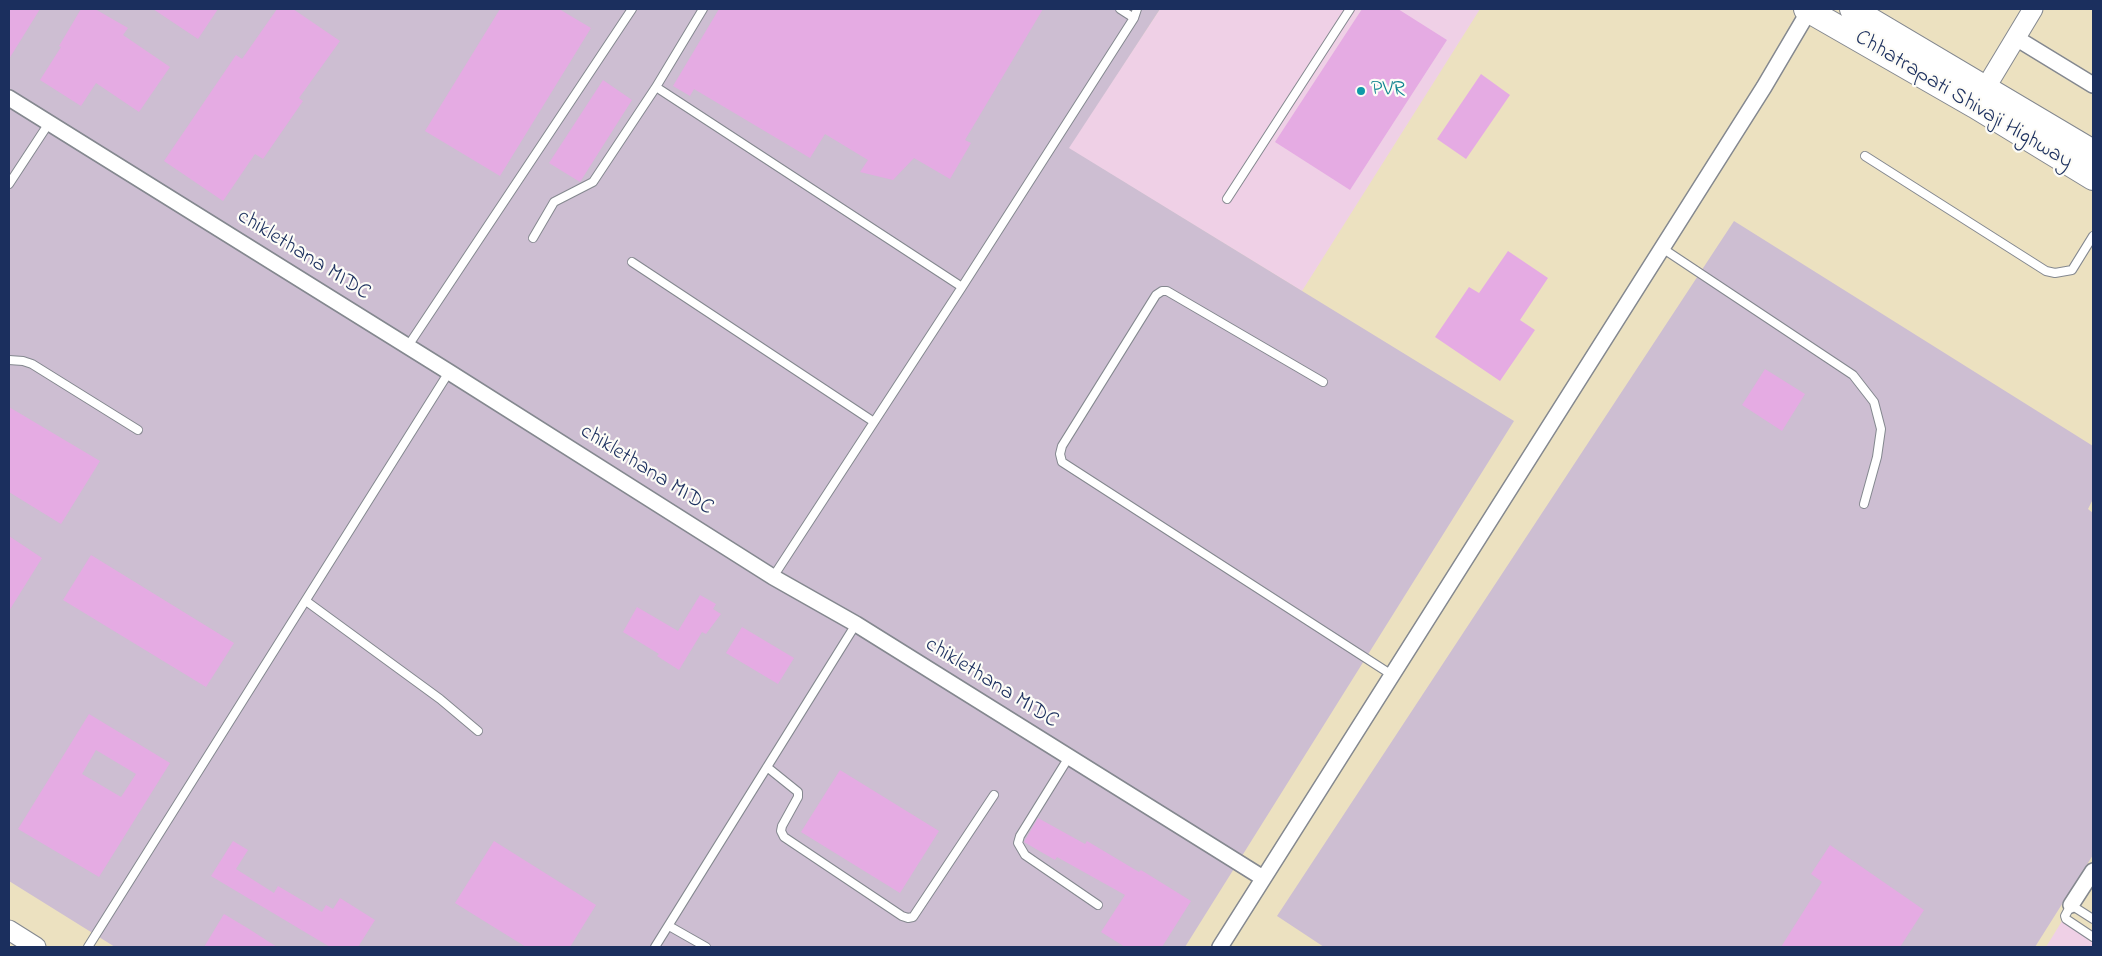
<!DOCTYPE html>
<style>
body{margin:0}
#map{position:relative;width:2102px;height:956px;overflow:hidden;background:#ece1c0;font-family:"Indie Flower",sans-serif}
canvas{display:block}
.frame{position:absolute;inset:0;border:10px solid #1b2f5e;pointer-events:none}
</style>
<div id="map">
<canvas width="2102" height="956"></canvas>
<div class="frame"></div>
</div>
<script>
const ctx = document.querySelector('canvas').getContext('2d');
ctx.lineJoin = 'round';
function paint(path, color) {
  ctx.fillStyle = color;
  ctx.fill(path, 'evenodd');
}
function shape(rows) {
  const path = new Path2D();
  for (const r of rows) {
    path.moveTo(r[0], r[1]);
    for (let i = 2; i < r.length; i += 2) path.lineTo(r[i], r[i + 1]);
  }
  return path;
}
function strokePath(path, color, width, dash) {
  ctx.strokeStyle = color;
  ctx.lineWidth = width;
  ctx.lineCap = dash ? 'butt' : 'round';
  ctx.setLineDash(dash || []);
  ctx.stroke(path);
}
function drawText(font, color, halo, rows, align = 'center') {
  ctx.font = font + ' "Indie Flower",sans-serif';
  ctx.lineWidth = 4.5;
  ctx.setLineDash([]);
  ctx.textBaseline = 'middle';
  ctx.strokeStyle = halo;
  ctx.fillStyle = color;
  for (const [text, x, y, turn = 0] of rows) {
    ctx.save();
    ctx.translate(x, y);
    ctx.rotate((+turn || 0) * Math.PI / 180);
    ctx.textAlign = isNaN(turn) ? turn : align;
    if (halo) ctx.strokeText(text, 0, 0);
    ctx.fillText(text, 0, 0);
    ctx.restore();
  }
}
paint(shape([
 [1160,9,1480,9,1302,291,1068,148],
 [2062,921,2093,941,2093,947,2046,947]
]), '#efd0e6');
paint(shape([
 [9,9,1160,9,1069,148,1514,421,1185,947,115,947,9,881],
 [1734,221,2093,446,2093,499,2088,509,2093,513,2093,855,2035,947,1324,947,1277,916]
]), '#cdbed2');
paint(shape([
 [9,9,40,9,9,59],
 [81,9,95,9,128,28,123,35,170,67,139,112,96,83,81,106,40,80,61,47,59,46],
 [153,9,218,9,198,39],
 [277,9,293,9,340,41,299,98,303,101,263,159,255,154,223,201,164,161,236,55,242,59],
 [500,9,559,9,591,28,500,176,425,131],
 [719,9,1043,9,965,140,971,143,950,179,914,158,893,180,860,172,868,160,825,134,810,158,694,89,690,96,673,86],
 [1362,9,1398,9,1447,40,1350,190,1275,142],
 [1481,74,1510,95,1466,159,1437,139],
 [603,80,632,100,580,182,549,163],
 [1508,251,1548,278,1520,320,1535,330,1500,381,1435,337,1469,287,1479,293],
 [1765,369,1805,394,1782,431,1742,405],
 [9,407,100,461,61,524,9,492],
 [9,536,42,558,9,611],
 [91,555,234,643,206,687,63,600],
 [700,595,716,604,713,609,721,614,706,634,702,632,679,670,657,656,659,654,623,632,637,607,678,631],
 [742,627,794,658,778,684,726,653],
 [89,714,170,763,99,877,18,829],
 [96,750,136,774,121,797,82,774],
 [840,770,939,831,900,893,801,832],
 [1038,818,1085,844,1087,841,1139,872,1141,870,1191,901,1162,947,1125,947,1101,932,1125,895,1057,857,1055,860,1024,842],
 [233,841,248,850,236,869,274,893,278,886,322,912,326,905,333,909,340,898,375,920,358,947,330,947,211,876],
 [494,841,596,905,570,947,526,947,455,903],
 [1830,845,1924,910,1900,947,1781,947,1822,882,1811,874],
 [224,914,249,929,277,947,204,947]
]), '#e5abe3');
const service = shape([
 [1120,9,1134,18],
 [656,87,962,287],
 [1865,156,2046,271,2055,273,2072,270,2093,236],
 [9,184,49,123],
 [1227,199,1350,9],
 [533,238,554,202,593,182,656,87,703,9],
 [1662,248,1853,375,1874,402,1881,429,1877,457,1864,504],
 [632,262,874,422],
 [408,346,632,9],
 [9,360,23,361,32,364,138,430],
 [1323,382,1167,291,1162,291,1156,295,1062,446,1060,454,1062,462,1392,675],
 [773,577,962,287,1134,18,1137,9],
 [306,601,440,699,478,731],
 [1069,757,1020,836,1018,843,1025,855,1098,905],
 [767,767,798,792,798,797,782,826,781,831,784,837,902,916,908,918,913,917,994,795],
 [2093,919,2071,905,2065,916,2066,919,2093,937],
 [669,926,706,947],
 [88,947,449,372],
 [655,947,856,624]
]);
const minor = shape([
 [2016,38,2093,85],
 [9,98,449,372,773,577,856,624,1263,878],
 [2071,905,2093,871],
 [1220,947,1764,87,1810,9]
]);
const tertiary = shape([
 [1986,87,2033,9],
 [9,930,36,947]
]);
const primary = shape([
 [1806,9,1975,106,2093,178],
 [1852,9,2093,152]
]);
strokePath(service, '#84888f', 10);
strokePath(minor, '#84888f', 18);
strokePath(tertiary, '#84888f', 21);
strokePath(primary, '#84888f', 26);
strokePath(service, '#fff', 8);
strokePath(minor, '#fff', 15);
strokePath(tertiary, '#fff', 19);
strokePath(primary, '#fff', 24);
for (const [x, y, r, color] of [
 [1361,91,5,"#0f9aa8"]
]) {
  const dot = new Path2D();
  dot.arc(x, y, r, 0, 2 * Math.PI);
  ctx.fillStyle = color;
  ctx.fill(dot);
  strokePath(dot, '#fdfcf7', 2);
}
drawText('22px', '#0d838f', '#fdfcf7', [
 ["PVR",1371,91]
], 'left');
drawText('22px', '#1b2f5e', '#fdfcf7', [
 ["Chhatrapati Shivaji Highway",1963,101,31],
 ["chiklethana MIDC",303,256,32],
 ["chiklethana MIDC",646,471,32],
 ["chiklethana MIDC",991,684,32]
]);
</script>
